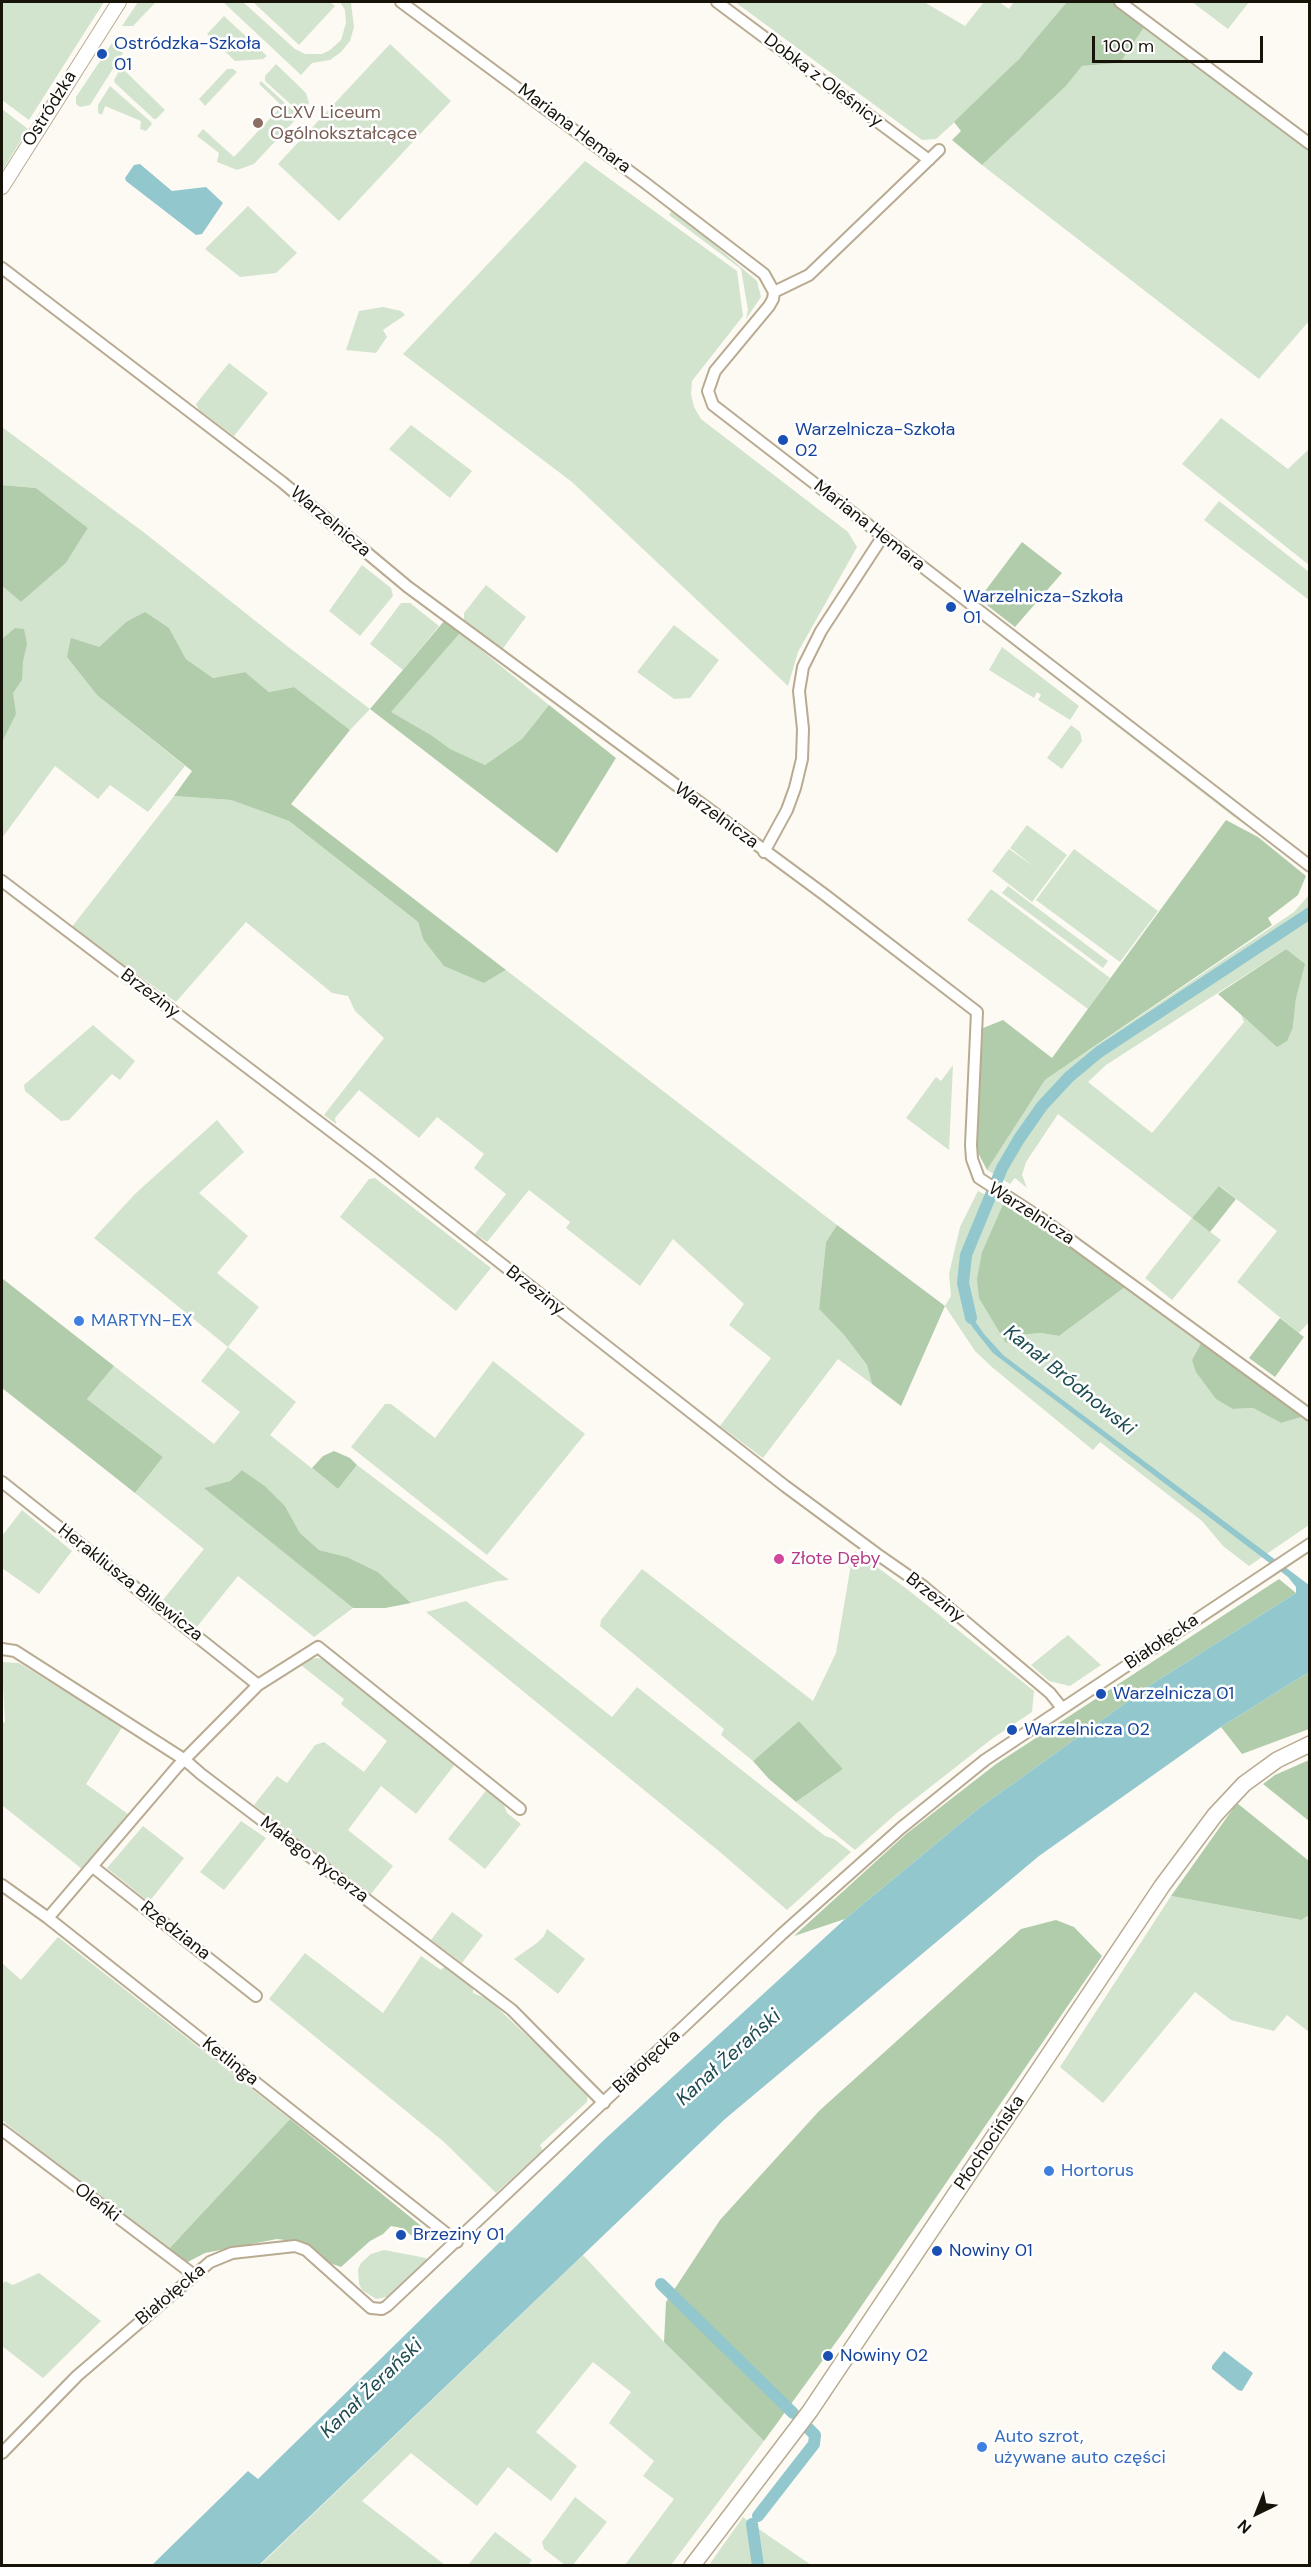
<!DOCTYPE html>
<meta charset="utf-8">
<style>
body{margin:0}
#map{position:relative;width:1311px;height:2567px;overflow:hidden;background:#fdfaf4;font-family:"DM Sans",sans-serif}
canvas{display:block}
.frame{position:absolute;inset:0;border:3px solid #171309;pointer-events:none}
.north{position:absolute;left:1227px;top:2483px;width:60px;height:60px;-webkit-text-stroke:4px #fff;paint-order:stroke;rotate:223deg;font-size:16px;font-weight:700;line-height:24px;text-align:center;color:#171309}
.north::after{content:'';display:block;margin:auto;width:21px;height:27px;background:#171309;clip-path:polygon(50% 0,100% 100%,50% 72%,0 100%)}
.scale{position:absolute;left:1092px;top:36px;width:171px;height:27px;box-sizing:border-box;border:3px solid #171309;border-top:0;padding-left:8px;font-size:18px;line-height:21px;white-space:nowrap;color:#171309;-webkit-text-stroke:4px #fff;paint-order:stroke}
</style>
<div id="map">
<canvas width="1311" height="2567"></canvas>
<div class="frame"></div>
<div class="north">N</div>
<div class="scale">100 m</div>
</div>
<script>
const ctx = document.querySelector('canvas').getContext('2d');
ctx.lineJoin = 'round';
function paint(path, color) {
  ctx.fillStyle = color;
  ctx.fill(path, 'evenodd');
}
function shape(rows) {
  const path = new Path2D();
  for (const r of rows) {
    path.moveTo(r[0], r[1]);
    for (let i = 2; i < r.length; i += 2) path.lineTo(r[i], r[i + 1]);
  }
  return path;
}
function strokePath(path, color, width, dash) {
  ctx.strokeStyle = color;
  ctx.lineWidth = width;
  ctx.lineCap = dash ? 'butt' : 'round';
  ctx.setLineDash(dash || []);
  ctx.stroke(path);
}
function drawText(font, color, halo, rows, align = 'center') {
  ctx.font = font + ' "DM Sans",sans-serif';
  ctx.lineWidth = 5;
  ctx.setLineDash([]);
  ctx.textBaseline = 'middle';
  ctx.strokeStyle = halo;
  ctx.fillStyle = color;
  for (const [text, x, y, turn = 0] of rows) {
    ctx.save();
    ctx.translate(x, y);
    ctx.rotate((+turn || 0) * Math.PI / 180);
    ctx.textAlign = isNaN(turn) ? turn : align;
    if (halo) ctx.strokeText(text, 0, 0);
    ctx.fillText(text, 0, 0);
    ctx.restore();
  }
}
paint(shape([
 [2,2,104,2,29,120,2,100],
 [138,2,156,2,133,26,122,26],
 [223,2,243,2,295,49,305,54,322,54,330,50,341,40,346,23,345,10,340,2,351,3,354,27,350,41,341,52,330,60,312,63,301,75],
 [253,2,330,2,335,6,299,45],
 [735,2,924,2,965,26,984,2,999,2,1009,9,1014,2,1067,2,1042,34,990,90,936,139,922,140],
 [1192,2,1249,2,1228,29],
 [224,16,267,56,263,59,235,61,207,34],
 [1145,26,1309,151,1309,321,1259,379,982,165,1066,86,1082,66,1120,63],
 [112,43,123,53,90,105,80,107,76,104,76,97],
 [390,44,451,101,339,221,278,164],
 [127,57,131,60,123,69,165,110,156,119,154,119,115,83,114,80],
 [276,64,306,93,309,103,303,112,299,112,265,81,265,76],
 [227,69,233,69,237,72,205,106,199,99],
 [261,81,297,114,297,118,254,164,237,170,217,162,219,153,197,136,203,129,234,157,277,111,276,108,279,103,259,84],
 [110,86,151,122,152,124,146,131,140,129,141,121,105,106,102,115,98,113,98,105],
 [2,109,28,129,2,171],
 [585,161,737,271,743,316,692,381,691,394,694,407,701,419,848,532,857,547,798,652,788,686,572,482,403,354],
 [248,206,297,253,276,273,240,277,205,249],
 [673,209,757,281,761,297,746,319,748,310,741,269,669,215],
 [383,307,401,311,405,315,383,330,387,337,376,353,346,350,359,311],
 [229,363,268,393,234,436,199,410,196,404],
 [1221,418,1288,469,1309,449,1309,565,1182,464],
 [411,425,472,471,450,498,389,449],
 [2,427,146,534,287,646,370,709,350,730,294,687,269,692,245,672,213,678,186,659,169,628,126,622,99,647,98,696,185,766,148,812,110,785,98,799,55,766,2,838,2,586,21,602,66,563,88,528,36,488,2,485],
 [1219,501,1309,572,1309,600,1204,520],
 [362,565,391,588,393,596,360,636,329,611],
 [486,585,526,617,501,651,464,620,464,613],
 [401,603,410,603,439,626,403,670,370,644],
 [674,625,719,660,690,698,674,699,637,672],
 [993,630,996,630,1257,832,1234,817],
 [460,633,549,705,522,739,485,765,449,749,431,735,390,712],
 [1002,647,1079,706,1070,720,1038,700,1041,695,1037,692,1034,698,989,670],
 [1071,725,1080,732,1082,741,1062,769,1047,758],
 [174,796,231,800,289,821,418,922,423,939,484,983,506,970,837,1225,826,1242,819,1309,844,1335,867,1365,872,1384,838,1359,763,1458,720,1426,771,1358,729,1325,744,1304,673,1239,640,1286,566,1228,570,1222,529,1190,487,1242,475,1234,506,1194,474,1168,484,1154,437,1117,419,1138,359,1090,335,1118,336,1124,324,1115,384,1038,355,1011,348,996,332,993,246,922,176,1002,71,928],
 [1027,825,1067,855,1032,902,992,871,1009,849,1036,868,1010,848],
 [1074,849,1158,911,1120,962,1036,900],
 [1008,886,1108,961,1103,968,1002,893],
 [991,889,1110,978,1088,1009,967,920],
 [1309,895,1310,1321,1299,1333,1237,1282,1277,1231,1220,1186,1192,1218,1221,1240,1172,1300,1145,1278,1192,1218,1058,1114,1026,1162,1022,1175,1027,1188,1015,1178,1010,1184,987,1170,1045,1080,1294,912],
 [1286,949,1296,998,1293,1027,1277,1046,1241,1015,1244,1022,1152,1133,1088,1082,1106,1065],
 [93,1025,135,1061,120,1080,112,1074,69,1120,61,1121,25,1091,24,1085],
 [953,1065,949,1150,906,1118,936,1077,941,1081],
 [217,1120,244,1152,199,1193,248,1236,217,1273,259,1307,228,1347,296,1402,270,1435,338,1489,357,1465,509,1580,498,1581,411,1603,378,1572,347,1557,319,1550,300,1533,285,1506,265,1486,242,1470,230,1481,205,1488,353,1608,314,1637,238,1576,196,1628,162,1601,204,1549,135,1493,163,1457,87,1399,114,1366,214,1444,240,1412,201,1381,228,1347,94,1238,136,1193],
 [375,1178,491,1268,456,1311,340,1217,369,1179],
 [978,1191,1003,1204,982,1252,1006,1342,1019,1335,1041,1333,1059,1336,1125,1287,1201,1343,1192,1360,1233,1409,1253,1408,1281,1423,1302,1417,1309,1423,1309,1525,1249,1566,1223,1546,1202,1521,1100,1442,1093,1450,993,1368,975,1351,945,1306,951,1296,949,1274,960,1227],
 [493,1361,585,1434,487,1555,351,1447,385,1404,391,1404,435,1438],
 [22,1510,72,1551,39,1594,2,1568,2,1536],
 [855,1551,907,1589,1034,1691,1032,1712,993,1738,897,1813,855,1850,796,1802,843,1769,799,1721,753,1761,721,1735,724,1729,600,1626,601,1620,642,1569,813,1701,836,1653,851,1564],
 [466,1601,612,1717,637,1687,825,1836,834,1839,851,1852,787,1910,720,1852,426,1612],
 [1068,1635,1101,1665,1070,1686,1049,1681,1031,1665],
 [316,1658,326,1659,456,1763,416,1814,381,1786,348,1830,393,1866,371,1894,254,1805,277,1776,287,1783,315,1745,324,1742,364,1772,387,1741,341,1704,344,1699,302,1666,307,1660],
 [2,1662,19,1663,123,1726,86,1784,128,1814,82,1869,3,1806,2,1808,2,1721,5,1723],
 [488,1788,502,1800,507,1813,521,1824,485,1869,448,1839],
 [241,1821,266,1838,224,1890,200,1872],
 [143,1826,184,1858,149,1902,107,1868],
 [1171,1896,1300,1920,1309,1915,1309,2032,1287,2015,1274,2031,1231,2020,1195,1992,1103,2103,1060,2067],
 [452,1912,483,1935,462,1963,431,1940],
 [547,1929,585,1959,558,1994,514,1959,537,1943,544,1936],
 [58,1937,290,2119,166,2252,2,2120,2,1963,21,1980],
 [305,1953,383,2013,421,1956,441,1970,446,1965,473,1987,473,1993,488,1999,540,2048,588,2094,587,2102,540,2145,543,2150,496,2193,444,2142,269,1999],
 [384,2250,426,2258,428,2262,392,2296,376,2299,362,2290,359,2284,358,2269,361,2263,371,2254],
 [583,2255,664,2342,764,2441,671,2565,625,2565,674,2499,643,2476,654,2461,609,2423,631,2392,593,2362,536,2432,577,2466,551,2501,508,2467,477,2506,411,2453,362,2501,445,2565,259,2566],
 [39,2273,101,2321,43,2378,2,2346,2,2285,5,2281,13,2285],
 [575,2497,607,2522,573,2565,565,2565,544,2549,542,2542],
 [743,2517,756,2527,811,2565,709,2565],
 [495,2532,532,2560,528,2565,468,2565]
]), '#d2e4cd');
paint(shape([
 [1067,2,1112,2,1145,26,1120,63,1082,66,1066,86,982,165,952,140,961,131,954,122,1019,59],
 [2,485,36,488,88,528,66,563,21,602,2,586],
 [1022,542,1062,573,1015,627,979,599],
 [145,612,169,628,186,659,213,678,245,672,269,692,294,687,350,730,291,804,506,970,484,983,444,966,423,939,418,922,289,821,231,800,174,796,192,771,98,696,67,657,71,638,99,647,126,622],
 [445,620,460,633,391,712,431,735,450,749,485,765,522,739,549,705,616,758,557,853,370,709],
 [15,628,24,629,27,644,23,661,22,680,13,693,16,714,2,742,2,639],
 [1226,820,1258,837,1306,876,1298,895,1268,918,1272,925,1045,1080,987,1170,976,1149,983,1028,1003,1020,1052,1058],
 [1286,949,1305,964,1296,998,1293,1027,1287,1041,1277,1047,1218,994],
 [1219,1186,1236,1199,1210,1232,1192,1218],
 [1003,1204,1054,1230,1125,1287,1059,1336,1041,1333,1019,1335,1006,1343,979,1298,977,1279,982,1252],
 [837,1225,945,1306,901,1406,872,1384,867,1365,844,1335,819,1309,826,1242],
 [3,1279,114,1366,87,1399,163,1457,135,1493,2,1388],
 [1280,1318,1304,1337,1275,1377,1249,1358],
 [1201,1343,1302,1417,1281,1423,1253,1408,1233,1409,1216,1399,1196,1372,1192,1360],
 [334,1451,350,1458,357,1465,338,1489,312,1468,323,1456],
 [242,1470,265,1486,285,1506,300,1533,319,1550,347,1557,378,1572,411,1603,385,1608,353,1608,204,1488,230,1481],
 [1279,1579,1296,1593,1152,1684,979,1808,845,1919,794,1936,906,1834,996,1764],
 [1309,1672,1309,1729,1242,1754,1221,1727],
 [799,1721,843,1769,796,1802,769,1779,753,1761],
 [1309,1760,1309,1821,1263,1784,1275,1775],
 [1237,1803,1309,1861,1309,1915,1301,1920,1171,1896],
 [1056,1920,1074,1927,1102,1956,847,2327,764,2441,664,2342,666,2302,720,2220,819,2111,1021,1929],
 [290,2119,436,2238,430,2242,417,2240,402,2228,391,2226,383,2234,370,2241,341,2267,327,2262,300,2242,277,2239,205,2253,184,2264,166,2252]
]), '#b1ccaa');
paint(shape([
 [140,164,172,191,206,187,223,203,202,234,196,235,126,181,125,178,134,165],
 [969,1303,975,1321,984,1334,1003,1355,1309,1585,1309,1672,1221,1727,1039,1856,725,2119,259,2565,151,2566,248,2471,258,2479,605,2139,845,1919,979,1808,1152,1684,1296,1593,1296,1587,1288,1577,993,1353,973,1328,965,1314,963,1304],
 [1224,2351,1253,2373,1242,2391,1238,2390,1212,2369,1212,2366]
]), '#92c7cd');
strokePath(shape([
 [971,1318,963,1283,966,1255,1002,1168,1019,1139,1042,1106,1069,1077,1099,1052,1310,913],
 [661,2284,793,2413],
 [758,2516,814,2444,815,2435,808,2428],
 [752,2524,758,2566]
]), '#92c7cd', 12);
const minor = shape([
 [401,2,644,182,764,274,774,292,773,299,769,306,715,371,708,391,713,405,1310,866],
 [717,2,929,160],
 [1120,2,1310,144],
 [2,268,282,482,408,587,825,895,977,1012,971,1145,972,1159,979,1178,1039,1217,1310,1415],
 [774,292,809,275,939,150],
 [764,852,787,810,795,788,802,759,803,729,799,691,803,667,821,631,883,536],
 [2,881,373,1163,785,1486,877,1554,923,1586,1050,1693,1062,1708],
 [2,1482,258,1685],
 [2,1649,15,1651,185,1760,201,1774,512,2010,604,2103],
 [93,1867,256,1996],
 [2,1885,48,1918,457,2242],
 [48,1918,177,1767,258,1685,318,1647,520,1809],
 [2,2130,194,2275],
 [2,2453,77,2376,210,2262,232,2253,295,2246,306,2250,371,2308,382,2309,387,2306,782,1934,901,1828,985,1760,1310,1544]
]);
const tertiary = shape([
 [2,187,119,2]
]);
const secondary = shape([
 [692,2566,810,2411,1162,1886,1215,1815,1244,1784,1277,1760,1310,1744]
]);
strokePath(minor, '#b8ab91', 14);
strokePath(tertiary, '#b8ab91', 16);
strokePath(secondary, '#b8ab91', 18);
strokePath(minor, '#fff', 10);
strokePath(tertiary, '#fff', 14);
strokePath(secondary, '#fff', 15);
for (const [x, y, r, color] of [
 [102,54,6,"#1a4fb4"],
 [258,123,6,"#8d6e63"],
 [783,440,6,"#1a4fb4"],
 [951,607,6,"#1a4fb4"],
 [79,1321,6,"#3f7fe0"],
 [779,1559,6,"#d1479c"],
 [1101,1694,6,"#1a4fb4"],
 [1012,1730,6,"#1a4fb4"],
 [1049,2171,6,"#3f7fe0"],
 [401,2235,6,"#1a4fb4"],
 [937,2251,6,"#1a4fb4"],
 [828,2356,6,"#1a4fb4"],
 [982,2447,6,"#3f7fe0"]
]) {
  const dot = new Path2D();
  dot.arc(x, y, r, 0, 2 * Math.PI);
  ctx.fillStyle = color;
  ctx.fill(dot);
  strokePath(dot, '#fff', 2);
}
drawText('18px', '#164399', '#fff', [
 ["Ostródzka-Szkoła",114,44],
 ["01",114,65],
 ["Warzelnicza-Szkoła",795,430],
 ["02",795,451],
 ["Warzelnicza-Szkoła",963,597],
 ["01",963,618],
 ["Warzelnicza 01",1113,1694],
 ["Warzelnicza 02",1024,1730],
 ["Brzeziny 01",413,2235],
 ["Nowiny 01",949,2251],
 ["Nowiny 02",840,2356]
], 'left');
drawText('18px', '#171309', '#fff', [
 ["Dobka z Oleśnicy",823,81,37],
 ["Ostródzka",50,109,-58],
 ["Mariana Hemara",574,129,37],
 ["Warzelnicza",330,522,40],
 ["Mariana Hemara",869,526,38],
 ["Warzelnicza",716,816,36],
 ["Brzeziny",150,994,37],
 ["Warzelnicza",1031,1214,33],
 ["Brzeziny",535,1291,38],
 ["Herakliusza Billewicza",130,1583,38],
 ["Brzeziny",935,1598,38],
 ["Białołęcka",1162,1642,-34],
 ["Małego Rycerza",314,1860,37],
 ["Rzędziana",175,1931,38],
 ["Ketlinga",230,2062,38],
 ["Białołęcka",647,2062,-43],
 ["Płochocińska",990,2143,-56],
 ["Oleńki",97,2203,37],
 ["Białołęcka",171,2295,-40]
]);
drawText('18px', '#785e54', '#fff', [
 ["CLXV Liceum",270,113],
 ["Ogólnokształcące",270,134]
], 'left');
drawText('18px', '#366cbe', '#fff', [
 ["MARTYN-EX",91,1321],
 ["Hortorus",1061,2171],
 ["Auto szrot,",994,2437],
 ["używane auto części",994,2458]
], 'left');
drawText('18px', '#b23c85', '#fff', [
 ["Złote Dęby",791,1559]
], 'left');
drawText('italic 20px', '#1c4c51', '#fff', [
 ["Kanał Bródnowski",1069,1381,39],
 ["Kanał Żerański",729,2058,-42],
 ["Kanał Żerański",372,2389,-44]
]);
</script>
